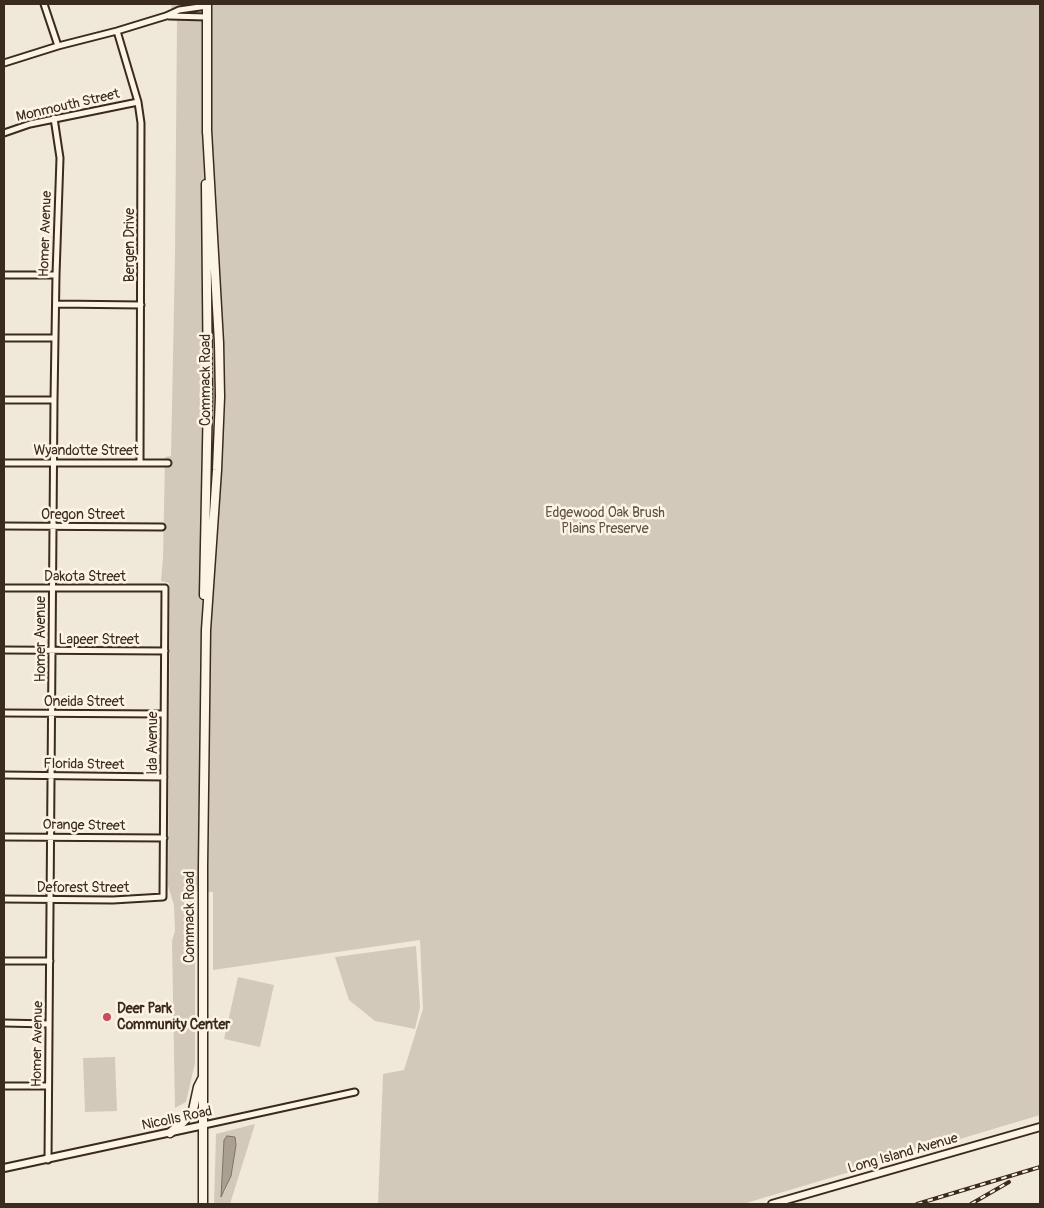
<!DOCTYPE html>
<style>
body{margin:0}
#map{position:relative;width:1044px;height:1208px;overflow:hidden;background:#f0e9d9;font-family:Pangolin,sans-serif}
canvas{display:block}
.frame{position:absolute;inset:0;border:5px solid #3b2a1e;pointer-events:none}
</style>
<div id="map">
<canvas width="1044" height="1208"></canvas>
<div class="frame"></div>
</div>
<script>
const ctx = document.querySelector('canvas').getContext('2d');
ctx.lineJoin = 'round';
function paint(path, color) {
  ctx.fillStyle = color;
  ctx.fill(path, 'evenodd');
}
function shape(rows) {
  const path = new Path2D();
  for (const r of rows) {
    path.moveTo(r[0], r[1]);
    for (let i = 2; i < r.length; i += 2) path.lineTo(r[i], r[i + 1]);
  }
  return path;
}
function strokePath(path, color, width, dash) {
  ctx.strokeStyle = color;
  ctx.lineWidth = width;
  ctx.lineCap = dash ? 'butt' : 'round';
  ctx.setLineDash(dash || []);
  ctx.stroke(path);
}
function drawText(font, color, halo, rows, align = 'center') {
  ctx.font = font + ' Pangolin,sans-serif';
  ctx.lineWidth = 5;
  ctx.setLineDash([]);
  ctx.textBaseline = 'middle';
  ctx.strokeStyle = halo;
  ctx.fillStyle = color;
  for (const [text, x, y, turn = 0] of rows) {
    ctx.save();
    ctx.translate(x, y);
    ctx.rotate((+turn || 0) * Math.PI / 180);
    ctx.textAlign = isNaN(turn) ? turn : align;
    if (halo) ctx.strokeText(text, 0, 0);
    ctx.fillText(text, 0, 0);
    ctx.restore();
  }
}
paint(shape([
 [172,4,1040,4,1040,1115,743,1204,378,1204,383,1074,404,1070,423,1009,420,940,213,970,213,892,195,891,195,1063,186,1102,175,1108,172,941,175,931,174,905,168,886,170,590,169,583,161,581,163,558,165,457,171,456,175,255,177,21,171,9],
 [416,946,420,1007,415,1029,375,1021,349,1000,335,957],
 [238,977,274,985,260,1047,224,1039],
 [115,1057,117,1111,85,1112,83,1058],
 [255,1124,230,1204,214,1204,216,1134],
 [224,1140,236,1145,231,1176,225,1191,221,1196]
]), '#d2c9ba');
const water = shape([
 [227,1136,235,1137,236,1145,231,1176,221,1197,224,1140,227,1136]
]);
paint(water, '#aaa091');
strokePath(water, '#7e7163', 1);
const minor = shape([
 [44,4,58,46],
 [169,16,207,17],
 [117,31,138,102,141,123,140,463],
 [4,63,58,46,117,31,166,16,179,10,207,6],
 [4,133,30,124,138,102],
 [4,275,56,275],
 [56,304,141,305],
 [4,338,55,338],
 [4,400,54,400],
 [4,463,168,463],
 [4,526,162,527],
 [4,588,165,588,163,897,113,900,4,899],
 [4,650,165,651],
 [4,713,164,714],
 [4,775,164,777],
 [4,837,164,838],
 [4,961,50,961],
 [4,1023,49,1024],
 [4,1086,48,1086],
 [204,1125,355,1092],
 [48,1160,54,400,56,275,60,158,54,118]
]);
const tertiary = shape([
 [4,1168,204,1125],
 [772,1204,1040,1127]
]);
const primary = shape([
 [207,133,207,4],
 [204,595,208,397,206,184],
 [170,1133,183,1122,193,1110,198,1087,202,1079],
 [203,1204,203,867,206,630,217,470,220,397,219,343,207,130]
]);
strokePath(minor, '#3b2a1e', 9);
strokePath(tertiary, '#3b2a1e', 10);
strokePath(primary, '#3b2a1e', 11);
strokePath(minor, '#fcf5e5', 5);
strokePath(tertiary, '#fcf5e5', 6);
strokePath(primary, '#fcf5e5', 8);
const rail = shape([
 [917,1204,1040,1167],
 [971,1204,1009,1182]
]);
strokePath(rail, '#3b2a1e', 4);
strokePath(rail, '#fcf5e5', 2, [5.5]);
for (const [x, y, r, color] of [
 [107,1017,5,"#d1495b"]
]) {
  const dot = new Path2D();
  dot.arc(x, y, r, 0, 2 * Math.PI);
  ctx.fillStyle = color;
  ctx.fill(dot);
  strokePath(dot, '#fcf5e5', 2);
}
drawText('14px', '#3b2a1e', '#fcf5e5', [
 ["Monmouth Street",68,106,-13],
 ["Homer Avenue",46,234,-88],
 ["Bergen Drive",130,245,-90],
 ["Commack Road",206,380,-90],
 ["Wyandotte Street",86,451],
 ["Oregon Street",83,515],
 ["Dakota Street",85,577],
 ["Homer Avenue",41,639,-90],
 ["Lapeer Street",99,640],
 ["Oneida Street",84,702],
 ["Ida Avenue",153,743,-90],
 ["Florida Street",84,765,1],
 ["Orange Street",84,826,1],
 ["Deforest Street",83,888],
 ["Commack Road",190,917,-90],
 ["Homer Avenue",38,1044,-89],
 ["Nicolls Road",177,1119,-12],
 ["Long Island Avenue",903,1154,-16]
]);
drawText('14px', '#615245', '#fcf5e5', [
 ["Edgewood Oak Brush",605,513],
 ["Plains Preserve",605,529]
]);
drawText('bold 14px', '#3b2a1e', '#fcf5e5', [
 ["Deer Park",117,1009],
 ["Community Center",117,1025]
], 'left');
</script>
